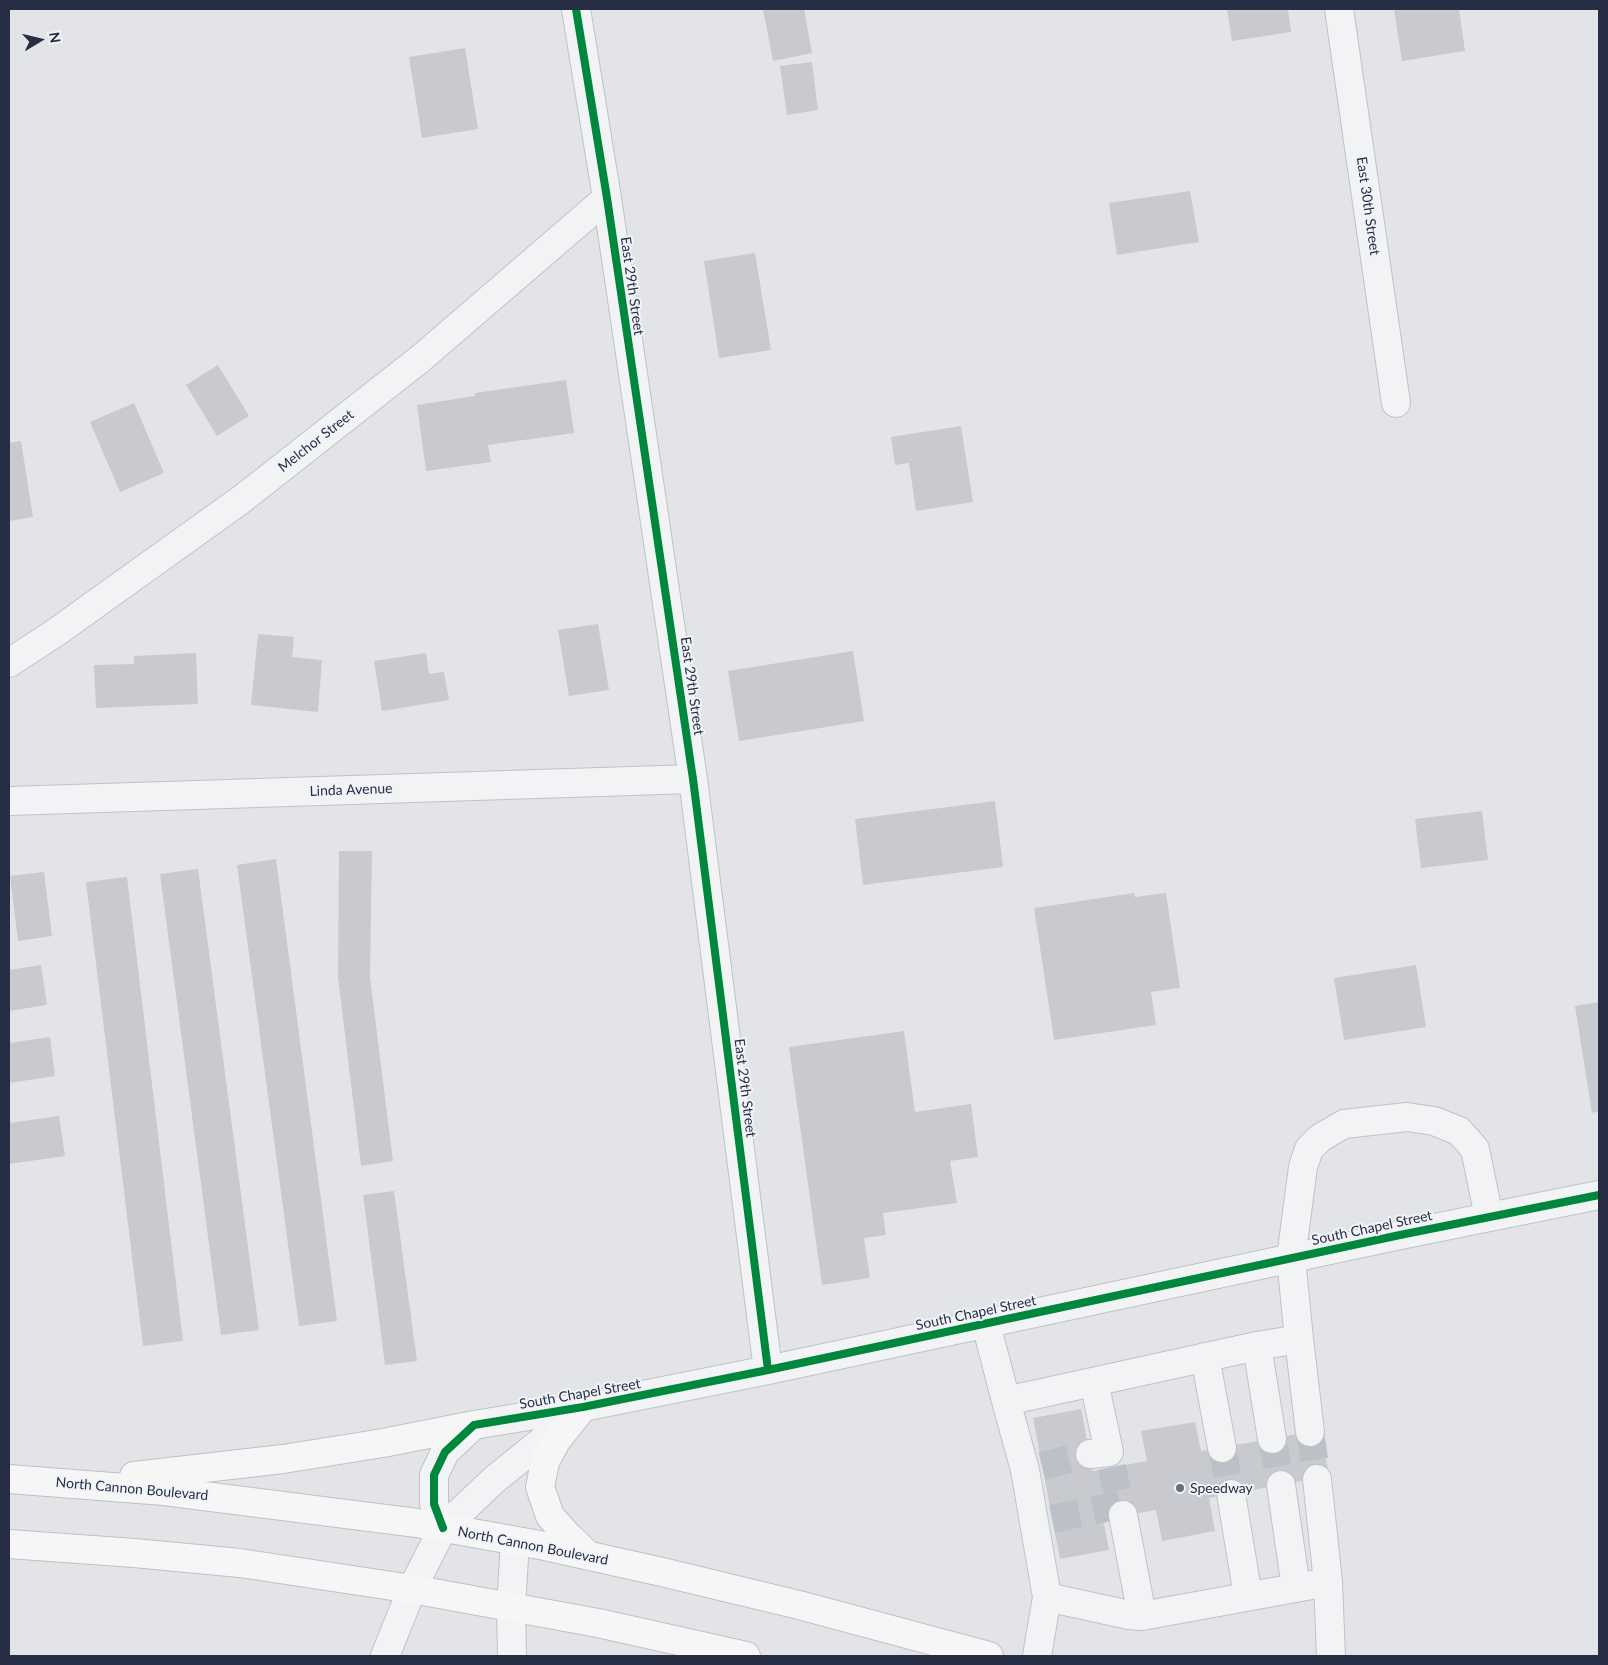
<!DOCTYPE html>
<style>
body{margin:0}
#map{position:relative;width:1608px;height:1665px;overflow:hidden;background:#e3e4e8;font-family:Lato,sans-serif}
canvas{display:block}
.frame{position:absolute;inset:0;border:10px solid #272e44;pointer-events:none}
.north{position:absolute;left:15px;top:15px;width:50px;height:50px;-webkit-text-stroke:4px #f0f3f8;paint-order:stroke;rotate:81deg;font-size:14px;font-weight:700;line-height:20px;text-align:center;color:#272e44}
.north::after{content:'';display:block;margin:auto;width:18px;height:22px;background:#272e44;clip-path:polygon(50% 0,100% 100%,50% 72%,0 100%)}
</style>
<div id="map">
<canvas width="1608" height="1665"></canvas>
<div class="frame"></div>
<div class="north">N</div>
</div>
<script>
const ctx = document.querySelector('canvas').getContext('2d');
ctx.lineJoin = 'round';
function paint(path, color) {
  ctx.fillStyle = color;
  ctx.fill(path, 'evenodd');
}
function shape(rows) {
  const path = new Path2D();
  for (const r of rows) {
    path.moveTo(r[0], r[1]);
    for (let i = 2; i < r.length; i += 2) path.lineTo(r[i], r[i + 1]);
  }
  return path;
}
function strokePath(path, color, width, dash) {
  ctx.strokeStyle = color;
  ctx.lineWidth = width;
  ctx.lineCap = dash ? 'butt' : 'round';
  ctx.setLineDash(dash || []);
  ctx.stroke(path);
}
function drawText(font, color, halo, rows, align = 'center') {
  ctx.font = font + ' Lato,sans-serif';
  ctx.lineWidth = 4;
  ctx.setLineDash([]);
  ctx.textBaseline = 'middle';
  ctx.strokeStyle = halo;
  ctx.fillStyle = color;
  for (const [text, x, y, turn = 0] of rows) {
    ctx.save();
    ctx.translate(x, y);
    ctx.rotate((+turn || 0) * Math.PI / 180);
    ctx.textAlign = isNaN(turn) ? turn : align;
    if (halo) ctx.strokeText(text, 0, 0);
    ctx.fillText(text, 0, 0);
    ctx.restore();
  }
}
paint(shape([
 [763,9,804,9,812,53,773,61],
 [1227,9,1288,9,1291,32,1232,41],
 [1394,9,1459,9,1465,51,1402,61],
 [465,48,478,129,422,138,409,57],
 [812,62,818,110,787,115,780,66],
 [1190,191,1199,242,1117,255,1109,203],
 [755,253,771,350,719,358,704,261],
 [218,365,249,416,217,436,186,385],
 [566,380,574,433,488,445,491,462,426,471,417,405,475,396,475,393],
 [134,403,164,473,120,492,90,422],
 [961,426,973,502,916,511,909,463,895,465,891,437],
 [21,441,33,517,9,521,9,443],
 [598,624,609,690,569,696,558,630],
 [258,634,294,637,292,657,322,660,318,712,251,705],
 [853,651,864,721,739,741,728,671],
 [196,653,198,704,96,708,94,665,134,664,134,656],
 [426,653,429,674,444,672,449,700,382,711,374,661],
 [995,801,1003,867,863,885,855,819],
 [1482,811,1488,860,1421,868,1415,819],
 [339,851,372,851,370,977,393,1161,361,1166,338,977],
 [276,859,337,1321,299,1326,237,865],
 [198,869,259,1330,221,1335,160,874],
 [44,872,52,936,18,941,10,876],
 [127,877,183,1341,143,1346,86,882],
 [1134,893,1135,897,1166,893,1180,988,1151,992,1156,1025,1054,1040,1034,908],
 [41,965,47,1005,9,1011,9,970],
 [1416,965,1426,1027,1344,1040,1334,978],
 [1599,1002,1599,1111,1592,1113,1575,1006],
 [904,1031,915,1112,971,1104,978,1157,950,1161,957,1203,883,1213,886,1235,864,1238,870,1278,822,1285,789,1047],
 [50,1037,55,1076,9,1083,9,1043],
 [59,1116,65,1156,9,1164,9,1123],
 [394,1191,417,1361,385,1365,363,1195],
 [1081,1409,1093,1471,1147,1461,1141,1431,1195,1422,1201,1451,1321,1430,1329,1476,1209,1498,1215,1531,1162,1541,1156,1510,1103,1519,1109,1550,1060,1559,1033,1418]
]), '#c9cacf');
strokePath(shape([
 [1310,1432,1317,1479],
 [1272,1439,1281,1485],
 [1222,1448,1231,1494],
 [1042,1466,1090,1454],
 [1052,1519,1120,1505,1112,1467]
]), '#bdc0c7', 28, [28, 14]);
const minor = shape([
 [576,9,607,198,693,779,768,1370],
 [1339,9,1396,403],
 [9,663,55,633,242,499,420,359,607,198],
 [9,801,693,779],
 [986,1324,1006,1401,1257,1346,1299,1339,1291,1258,1303,1167,1309,1149,1320,1138,1344,1124,1407,1117,1434,1121,1459,1131,1475,1149,1489,1217],
 [1299,1339,1310,1432],
 [1257,1346,1272,1439],
 [1205,1357,1222,1448],
 [1006,1401,1025,1470,1047,1597,1129,1615,1142,1616,1328,1582,1331,1656],
 [1090,1454,1109,1452,1094,1382],
 [1317,1479,1328,1582],
 [1281,1485,1296,1588],
 [1231,1494,1248,1596],
 [1123,1515,1142,1616],
 [443,1528,434,1504,434,1475,445,1452,474,1425,583,1407,768,1370,1400,1235,1599,1195],
 [385,1656,412,1589,443,1528,495,1479,567,1421],
 [512,1656,511,1608,515,1541],
 [1037,1656,1047,1597]
]);
const major = shape([
 [583,1407,556,1441,545,1462,540,1487,550,1516,568,1536,589,1556],
 [134,1476,283,1459,383,1443,474,1425],
 [9,1479,164,1491,417,1523,545,1546,662,1572,799,1605,989,1656],
 [9,1544,134,1553,240,1563,412,1589,598,1623,746,1656]
]);
strokePath(minor, '#c1c2c6', 30);
strokePath(major, '#bfc1c6', 30);
strokePath(minor, '#f2f3f5', 28);
strokePath(major, '#f6f6f7', 28);
strokePath(shape([
 [576,9,607,198,693,779,768,1370],
 [443,1528,434,1504,434,1475,445,1452,474,1425,583,1407,768,1370,1400,1235,1599,1195]
]), '#00873e', 8);
for (const [x, y, r, color] of [
 [1180,1488,5,"#696e7d"]
]) {
  const dot = new Path2D();
  dot.arc(x, y, r, 0, 2 * Math.PI);
  ctx.fillStyle = color;
  ctx.fill(dot);
  strokePath(dot, '#f0f3f8', 2);
}
drawText('14px', '#272e44', '#f0f3f8', [
 ["East 30th Street",1368,206,82],
 ["East 29th Street",632,286,82],
 ["Melchor Street",316,441,-38],
 ["East 29th Street",692,686,82],
 ["Linda Avenue",351,790,-2],
 ["East 29th Street",745,1088,83],
 ["South Chapel Street",1372,1228,-12],
 ["South Chapel Street",976,1313,-12],
 ["South Chapel Street",580,1394,-10],
 ["North Cannon Boulevard",132,1489,5],
 ["North Cannon Boulevard",533,1546,11]
]);
drawText('14px', '#272e44', '#f0f3f8', [
 ["Speedway",1190,1488]
], 'left');
</script>
